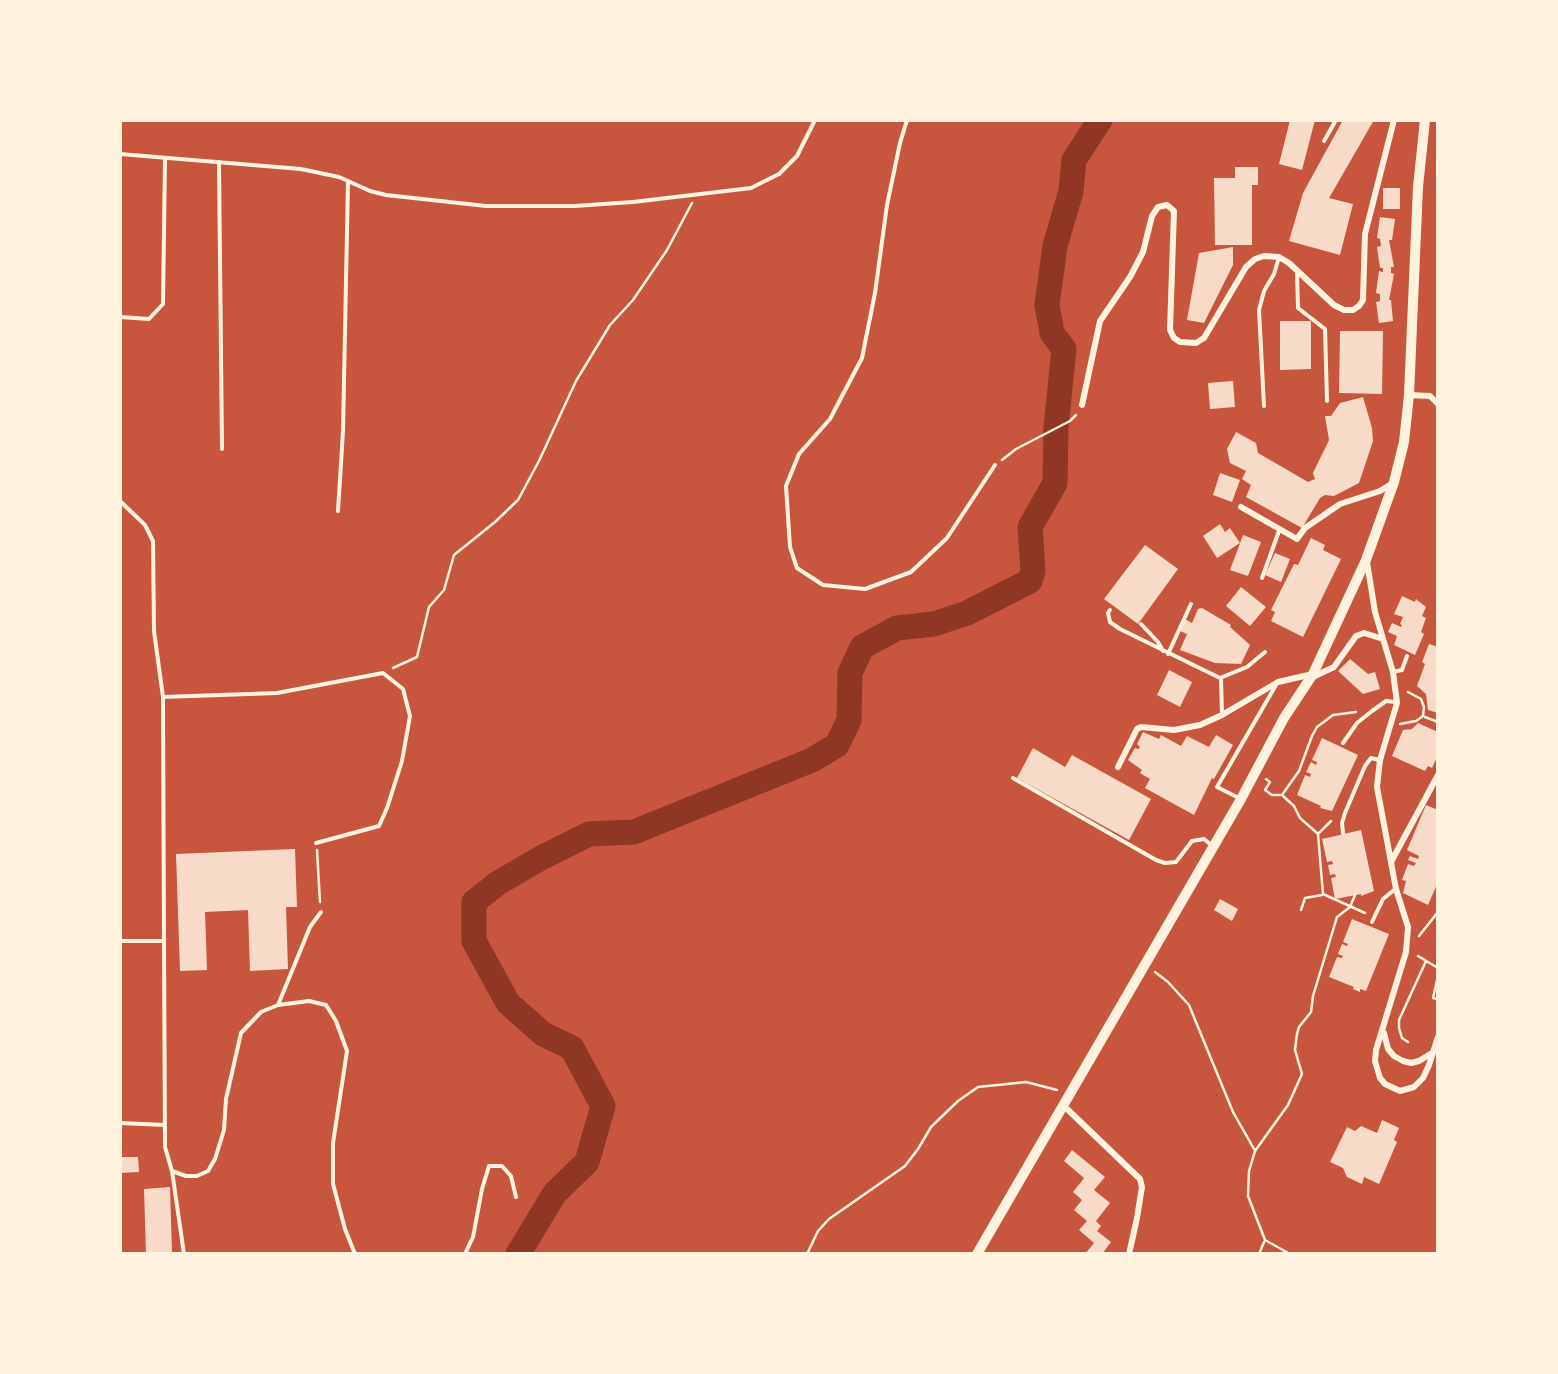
<!DOCTYPE html>
<style>
body{margin:0}
#map{position:relative;width:1558px;height:1374px;overflow:hidden;background:#c8553d;font-family:"Titillium Web",sans-serif}
canvas{display:block}
.frame{position:absolute;inset:0;border:122px solid #fff3e0;pointer-events:none}
</style>
<div id="map">
<canvas width="1558" height="1374"></canvas>
<div class="frame"></div>
</div>
<script>
const ctx = document.querySelector('canvas').getContext('2d');
ctx.lineJoin = 'round';
function shape(rows) {
  const path = new Path2D();
  for (const r of rows) {
    path.moveTo(r[0], r[1]);
    for (let i = 2; i < r.length; i += 2) path.lineTo(r[i], r[i + 1]);
  }
  return path;
}
function strokePath(path, color, width, dash) {
  ctx.strokeStyle = color;
  ctx.lineWidth = width;
  ctx.lineCap = dash ? 'butt' : 'round';
  ctx.setLineDash(dash || []);
  ctx.stroke(path);
}
function paint(path, color) {
  ctx.fillStyle = color;
  ctx.fill(path, 'evenodd');
}
strokePath(shape([
 [518,1254,555,1193,587,1162,603,1106,572,1048,543,1034,508,1003,474,941,474,902,498,883,541,858,589,834,634,832,812,760,837,745,849,720,850,673,862,647,897,628,934,624,967,613,1030,581,1033,571,1030,527,1055,483,1056,427,1064,349,1052,333,1047,305,1055,246,1071,191,1074,160,1100,120]
]), '#8f3625', 25);
paint(shape([
 [1290,120,1315,120,1302,170,1279,164],
 [1343,120,1374,120,1329,198,1353,204,1340,255,1289,241,1303,193],
 [1235,167,1258,167,1258,185,1252,185,1252,245,1215,245,1214,178,1235,178],
 [1383,188,1400,188,1400,209,1383,209],
 [1380,217,1395,219,1392,240,1389,240,1394,267,1391,267,1391,273,1394,274,1389,300,1391,300,1393,321,1379,323,1376,302,1380,301,1380,294,1376,293,1379,271,1383,272,1383,268,1380,268,1377,247,1381,246,1380,239,1377,238],
 [1233,247,1233,265,1204,323,1187,320,1199,253],
 [1280,321,1311,321,1311,369,1280,370],
 [1340,331,1383,331,1382,394,1339,393],
 [1233,381,1235,407,1210,409,1208,383],
 [1363,397,1372,428,1373,441,1359,483,1334,496,1325,495,1320,498,1302,528,1246,497,1251,485,1242,479,1246,471,1230,463,1227,449,1236,432,1256,443,1258,453,1308,482,1315,479,1313,473,1329,440,1325,416,1331,416,1340,403],
 [1220,473,1240,480,1232,502,1213,495],
 [1220,524,1225,532,1230,528,1240,543,1217,558,1203,536],
 [1243,535,1261,542,1248,576,1230,570],
 [1311,538,1325,545,1323,550,1341,559,1303,637,1271,621,1275,612,1271,610,1294,564,1298,565],
 [1145,545,1178,569,1138,624,1104,599],
 [1275,553,1290,559,1281,582,1265,575],
 [1241,587,1266,607,1250,626,1226,606],
 [1402,596,1415,602,1416,599,1426,607,1422,616,1426,618,1421,632,1424,634,1415,655,1394,645,1397,636,1388,632,1392,623,1401,627,1402,625,1400,624,1403,617,1394,614],
 [1202,608,1231,625,1230,627,1250,645,1241,664,1215,663,1180,650,1187,634,1180,631,1185,619,1192,623,1198,609],
 [1429,644,1438,647,1438,713,1428,710,1426,694,1417,686,1425,664,1422,662],
 [1350,659,1368,674,1375,672,1380,689,1363,694,1338,671],
 [1169,670,1192,682,1180,707,1157,695],
 [1418,723,1438,732,1438,755,1432,768,1428,766,1425,771,1392,756,1403,730,1412,729],
 [1143,732,1159,739,1161,735,1181,746,1187,736,1209,747,1216,735,1233,745,1214,779,1212,778,1194,815,1145,788,1150,779,1140,773,1142,770,1128,760,1135,748,1139,749,1140,747,1137,744],
 [1322,738,1358,755,1332,811,1320,808,1321,806,1297,795,1305,775,1310,777,1311,774,1306,772,1311,762,1316,765,1317,762,1312,760],
 [1033,748,1065,767,1072,755,1151,799,1129,840,1017,778],
 [1426,805,1438,810,1438,882,1428,905,1403,893,1406,881,1402,880,1408,864,1414,866,1416,863,1408,860,1410,856,1418,859,1419,856,1407,850],
 [1361,830,1374,891,1361,896,1361,894,1335,899,1331,878,1336,877,1335,874,1330,875,1328,865,1333,864,1332,861,1327,862,1322,839],
 [295,849,297,907,286,907,288,969,250,971,248,910,205,912,207,970,180,971,176,854],
 [1220,899,1238,909,1232,921,1214,910],
 [1352,919,1389,934,1366,991,1360,989,1360,992,1353,989,1354,987,1329,977,1337,957,1342,958,1343,956,1338,954,1342,944,1347,946,1348,944,1343,942],
 [1382,1120,1399,1128,1394,1140,1397,1142,1379,1184,1364,1177,1362,1184,1347,1177,1343,1168,1330,1162,1347,1127,1355,1131,1361,1126,1377,1133],
 [1072,1150,1105,1177,1094,1190,1110,1203,1096,1221,1101,1226,1097,1231,1111,1242,1102,1254,1085,1254,1094,1243,1079,1230,1087,1221,1074,1210,1082,1200,1073,1192,1084,1178,1064,1161],
 [120,1157,138,1157,139,1172,120,1173],
 [170,1187,172,1253,146,1254,144,1189]
]), '#f7dbc8');
strokePath(shape([
 [1002,460,1016,449,1070,421,1076,415],
 [393,668,417,657,429,607,444,590,454,555,495,522,518,500,539,461,576,381,610,325,633,300,667,250,692,203],
 [1425,717,1438,722],
 [1400,724,1416,721,1423,716,1424,707,1421,699,1408,692],
 [1266,779,1270,782,1265,790,1272,795,1282,795,1299,771,1312,736,1317,727,1333,715,1356,712],
 [1283,796,1294,806,1300,818,1317,833],
 [1331,821,1318,834,1323,894,1365,913],
 [317,850,320,902],
 [1301,910,1305,898,1322,895],
 [1419,936,1438,912],
 [1418,956,1438,968],
 [1155,972,1168,982,1189,1005,1233,1112,1254,1149],
 [1438,976,1433,998,1438,999],
 [1408,1042,1402,1038,1399,1028,1399,1020,1426,961],
 [807,1254,818,1231,829,1219,905,1166,918,1149,931,1127,958,1101,978,1087,1026,1082,1057,1090],
 [1259,1254,1264,1242],
 [1290,1254,1265,1240,1248,1196,1249,1171,1255,1151,1288,1105,1302,1074,1295,1050,1297,1034,1299,1027,1311,1012,1313,996,1337,917,1350,907,1355,895]
]), '#fff3e0', 2.5);
strokePath(shape([
 [907,120,900,143,887,205,875,293,862,358,830,419,799,454,786,486,790,547,797,568,823,585,865,589,911,572,947,538,995,465],
 [1324,141,1336,120],
 [120,154,301,169,339,177,370,191,386,195,486,206,574,206,633,202,751,188,779,174,797,156,815,120],
 [219,164,222,449],
 [1297,271,1298,308,1325,329,1327,401],
 [120,317,149,319,163,304,165,159],
 [1264,406,1259,310,1264,291,1274,274,1279,257],
 [120,501,145,525,153,541,154,631,163,697],
 [338,511,343,431,348,181],
 [1262,578,1279,531],
 [1110,610,1108,613,1110,622,1120,629,1220,678,1247,667,1265,652],
 [1141,624,1158,642,1163,651],
 [1168,654,1191,604],
 [1393,672,1402,670,1407,656],
 [1221,679,1222,715],
 [1343,743,1357,723,1372,711,1386,701,1395,702],
 [1013,778,1156,860,1165,863,1176,862,1192,841,1204,839,1210,844],
 [1237,797,1217,787,1276,685],
 [1343,833,1342,823,1345,813,1365,766,1371,758,1379,760],
 [1372,922,1383,899,1394,890],
 [120,941,164,941,163,697,277,693,383,673,403,689,410,716,402,761,387,808,379,826,316,843],
 [164,943,165,1147,172,1171,186,1176,197,1176,208,1171,215,1159,224,1130,226,1099,241,1033,261,1012,278,1005,310,927,321,912],
 [278,1005,309,1001,326,1005,336,1021,347,1051,333,1143,333,1184,345,1229,355,1254],
 [120,1123,165,1125],
 [172,1171,184,1254],
 [465,1254,473,1237,482,1189,489,1166,502,1166,511,1176,516,1197]
]), '#fff3e0', 4);
strokePath(shape([
 [1409,395,1430,396,1438,404],
 [1082,405,1100,321,1130,277,1143,252,1152,216,1158,207,1167,205,1174,211,1170,330,1174,338,1180,342,1196,343,1204,338,1246,267,1255,259,1264,256,1279,257,1289,263,1334,305,1344,310,1353,310,1359,306,1363,300,1365,234,1394,120],
 [1241,507,1297,539,1305,528,1340,504,1380,491,1393,483],
 [1367,562,1375,612,1393,672,1397,703,1380,760,1377,787,1396,889,1408,927,1406,952,1376,1050,1375,1061,1380,1078,1385,1084,1400,1091,1414,1087,1423,1078,1429,1065,1438,1037],
 [1315,676,1334,667,1356,636,1364,633,1383,639],
 [1118,767,1137,729,1141,727,1174,730,1200,725,1222,715,1278,682,1313,674],
 [1391,862,1438,775],
 [1384,1033,1388,1049,1394,1056,1403,1061,1411,1063,1419,1061,1432,1053],
 [1064,1106,1140,1179,1142,1187,1137,1218,1129,1254]
]), '#fff3e0', 6);
strokePath(shape([
 [977,1254,1241,799,1284,718,1313,674,1366,560,1394,482,1404,442,1409,395,1418,187,1425,120]
]), '#fff3e0', 10);
</script>
